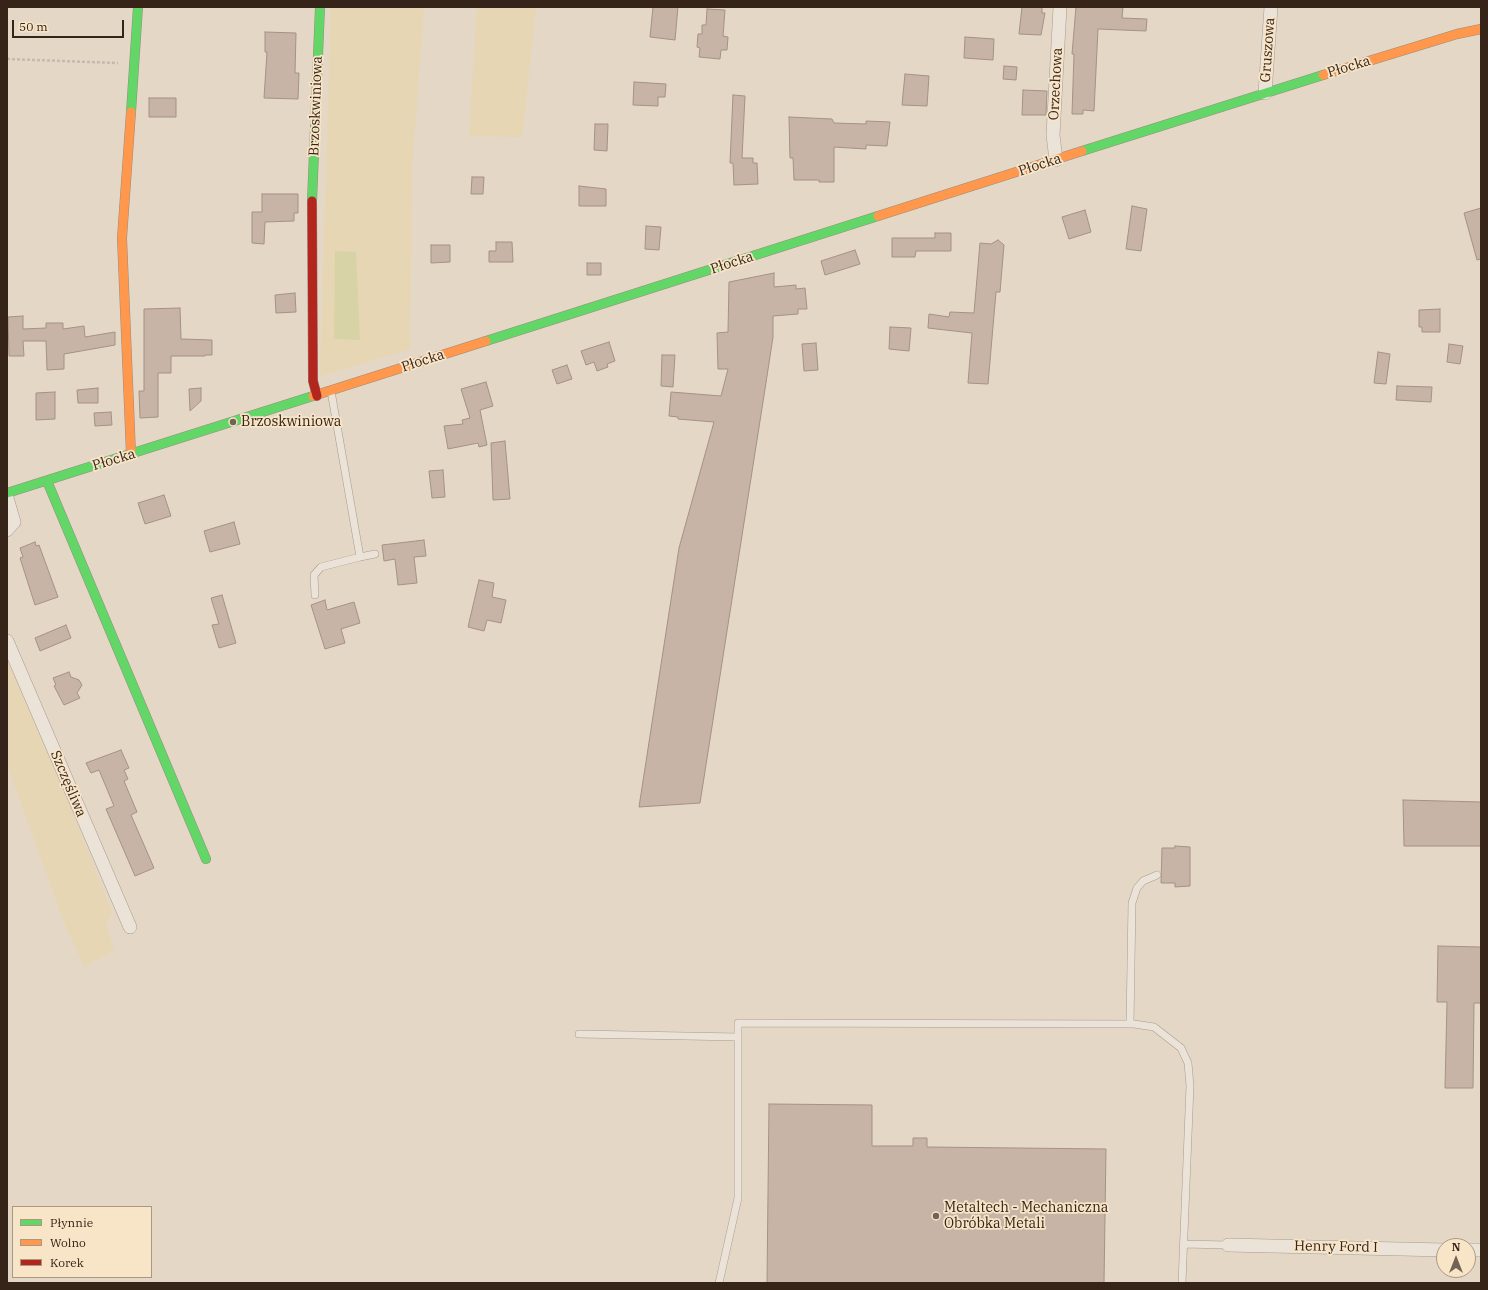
<!DOCTYPE html>
<meta charset="utf-8">
<style>
body{margin:0}
#map{position:relative;width:1488px;height:1290px;overflow:hidden;background:#e4d7c5;font-family:"IBM Plex Serif",serif}
canvas{display:block}
.frame{position:absolute;inset:0;border:8px solid #362419;pointer-events:none}
.legend{position:absolute;left:12px;top:1206px;width:140px;height:72px;box-sizing:border-box;background:#f8e5c8;border:1px solid #aa9882;margin:0;padding:5px 7px;list-style:none;font-size:12px;color:#362419}
.legend li{display:flex;align-items:center;gap:8px;height:20px}
.legend b{width:20px;border:1px solid #aa9882}
.north{position:absolute;left:1436px;top:1238px;width:40px;height:40px;box-sizing:border-box;background:#f8e5c8;border:1px solid #aa9882;border-radius:50%;rotate:0deg;font-size:11px;font-weight:700;line-height:16px;text-align:center;color:#362419}
.north::after{content:'';display:block;margin:auto;width:14px;height:18px;background:#736355;clip-path:polygon(50% 0,100% 100%,50% 72%,0 100%)}
.scale{position:absolute;left:12px;top:20px;width:112px;height:18px;box-sizing:border-box;border:2px solid #362419;border-top:0;padding-left:5px;font-size:12px;line-height:14px;white-space:nowrap;color:#362419;-webkit-text-stroke:3px #f8e5c8;paint-order:stroke}
</style>
<div id="map">
<canvas width="1488" height="1290"></canvas>
<div class="frame"></div>
<ul class="legend">
<li><b style="height:5px;background:#63d668"></b>Płynnie</li>
<li><b style="height:5px;background:#ff974d"></b>Wolno</li>
<li><b style="height:5px;background:#b3261e"></b>Korek</li>
</ul>
<div class="north">N</div>
<div class="scale">50 m</div>
</div>
<script>
const ctx = document.querySelector('canvas').getContext('2d');
ctx.lineJoin = 'round';
function paint(path, color) {
  ctx.fillStyle = color;
  ctx.fill(path, 'evenodd');
}
function shape(rows) {
  const path = new Path2D();
  for (const r of rows) {
    path.moveTo(r[0], r[1]);
    for (let i = 2; i < r.length; i += 2) path.lineTo(r[i], r[i + 1]);
  }
  return path;
}
function strokePath(path, color, width, dash) {
  ctx.strokeStyle = color;
  ctx.lineWidth = width;
  ctx.lineCap = dash ? 'butt' : 'round';
  ctx.setLineDash(dash || []);
  ctx.stroke(path);
}
function drawText(font, color, halo, rows, align = 'center') {
  ctx.font = font + ' "IBM Plex Serif",serif';
  ctx.lineWidth = 3.5;
  ctx.setLineDash([]);
  ctx.textBaseline = 'middle';
  ctx.strokeStyle = halo;
  ctx.fillStyle = color;
  for (const [text, x, y, turn = 0] of rows) {
    ctx.save();
    ctx.translate(x, y);
    ctx.rotate((+turn || 0) * Math.PI / 180);
    ctx.textAlign = isNaN(turn) ? turn : align;
    if (halo) ctx.strokeText(text, 0, 0);
    ctx.fillText(text, 0, 0);
    ctx.restore();
  }
}
paint(shape([
 [331,7,424,7,412,167,410,349,320,376],
 [477,7,536,7,522,137,469,136],
 [7,660,69,804,112,912,106,924,114,951,84,966,66,927,7,765]
]), '#e6d6b3');
paint(shape([
 [335,251,356,252,360,340,334,339]
]), '#d8d3a6');
const building = shape([
 [653,7,678,7,675,40,650,37,653,7],
 [1022,7,1042,7,1042,13,1045,13,1041,35,1019,34,1022,7],
 [1076,7,1123,7,1122,18,1147,19,1146,31,1098,29,1094,111,1083,110,1083,114,1072,114,1074,54,1072,54,1076,7],
 [707,9,725,10,723,36,728,37,727,50,721,50,720,59,699,57,700,48,697,47,698,34,702,34,702,25,706,25,707,9],
 [265,32,296,33,295,73,299,73,298,99,264,98,267,52,265,52,265,32],
 [965,37,994,39,993,60,964,58,965,37],
 [1004,66,1017,67,1016,80,1003,79,1004,66],
 [905,74,929,76,927,106,902,105,905,74],
 [634,82,666,84,665,97,658,97,658,106,633,105,634,82],
 [1023,90,1047,91,1046,115,1022,115,1023,90],
 [733,95,745,96,742,158,753,158,753,163,757,163,758,184,734,185,733,163,730,163,733,95],
 [149,98,176,98,176,117,149,117,149,98],
 [789,117,832,119,834,123,866,124,866,121,890,122,887,146,866,145,866,149,834,147,834,182,819,182,819,180,794,180,793,158,790,158,789,117],
 [595,124,608,124,607,151,594,150,595,124],
 [472,177,484,177,483,194,471,194,472,177],
 [579,186,606,189,606,206,579,206,579,186],
 [262,194,298,194,298,213,294,213,294,221,265,222,264,244,252,243,252,212,262,212,262,194],
 [1132,206,1147,209,1141,251,1126,249,1132,206],
 [1481,208,1481,259,1477,260,1464,213,1481,208],
 [1085,210,1091,232,1069,239,1062,217,1085,210],
 [646,226,661,227,659,250,645,249,646,226],
 [935,233,951,233,951,251,916,251,915,257,892,257,892,238,935,238,935,233],
 [998,240,1004,245,1000,292,996,292,988,384,968,383,972,333,928,328,929,314,949,317,950,312,974,313,980,243,991,244,998,240],
 [496,242,512,242,513,262,489,262,489,251,496,251,496,242],
 [431,245,450,245,450,262,431,263,431,245],
 [855,250,860,264,825,275,821,261,855,250],
 [587,263,601,263,601,275,587,275,587,263],
 [774,273,774,287,796,285,796,289,805,288,807,309,798,309,798,314,773,316,773,337,765,389,700,803,639,807,679,548,714,422,678,419,678,417,669,416,671,392,721,396,728,369,718,369,717,333,728,332,729,282,774,273],
 [295,293,296,312,276,313,275,295,295,293],
 [180,308,181,339,212,340,212,355,205,355,205,356,171,356,171,373,158,373,158,417,140,418,139,391,144,391,144,309,180,308],
 [1440,309,1440,332,1422,332,1422,327,1419,327,1419,310,1440,309],
 [23,316,23,329,46,328,46,323,63,323,63,329,84,326,85,337,115,332,115,345,64,354,64,369,47,370,46,341,23,341,24,356,9,356,8,317,23,316],
 [890,327,911,328,909,351,889,349,890,327],
 [609,342,615,361,607,364,608,367,597,371,594,362,586,365,581,351,609,342],
 [816,343,818,370,804,371,802,344,816,343],
 [1449,344,1463,346,1460,364,1447,362,1449,344],
 [1378,352,1390,354,1386,384,1374,383,1378,352],
 [662,355,675,355,673,387,661,386,662,355],
 [567,365,572,379,557,384,552,370,567,365],
 [486,382,493,406,480,410,487,445,479,447,478,443,448,449,444,426,463,424,462,420,470,418,461,389,486,382],
 [1397,386,1432,387,1431,402,1396,400,1397,386],
 [98,388,98,403,78,403,77,390,98,388],
 [201,388,201,401,190,411,189,389,201,388],
 [55,392,55,419,36,420,36,393,55,392],
 [111,412,112,425,95,426,94,413,111,412],
 [505,441,510,499,493,500,491,443,505,441],
 [443,470,445,497,432,498,429,471,443,470],
 [164,495,171,516,145,524,138,503,164,495],
 [234,522,240,544,210,552,204,531,234,522],
 [424,540,426,556,414,557,417,583,398,585,395,559,384,561,382,545,424,540],
 [35,542,36,546,39,545,58,597,35,605,20,558,23,557,20,548,35,542],
 [479,580,494,583,492,597,506,600,501,623,487,620,484,631,468,627,479,580],
 [222,595,236,643,219,648,212,625,219,624,211,598,222,595],
 [325,600,327,610,354,602,360,623,341,629,345,643,325,649,311,605,325,600],
 [66,625,71,638,40,651,35,638,66,625],
 [69,672,71,677,79,680,82,685,77,693,80,698,64,705,54,686,56,685,53,678,69,672],
 [121,750,129,768,124,770,128,779,124,781,137,812,131,815,154,868,135,876,106,809,114,806,99,770,91,773,86,763,121,750],
 [1403,800,1481,802,1481,846,1404,846,1403,800],
 [1175,846,1190,847,1190,886,1175,887,1175,883,1161,883,1162,848,1175,848,1175,846],
 [1438,946,1481,947,1481,1003,1474,1003,1473,1088,1445,1088,1447,1002,1437,1002,1438,946],
 [769,1104,872,1105,872,1146,913,1146,913,1138,927,1138,927,1147,1106,1149,1104,1283,767,1283,769,1104]
]);
paint(building, '#c8b4a6');
strokePath(building, '#a39285', 1);
const lane = shape([
 [360,557,375,554],
 [315,595,314,575,321,567,360,557,331,391],
 [1130,1024,1132,903,1137,888,1143,881,1157,875],
 [579,1034,738,1037],
 [1183,1244,1228,1245],
 [719,1283,738,1198,738,1023,1134,1024,1154,1027,1181,1048,1188,1063,1190,1086,1182,1283]
]);
const street = shape([
 [1265,93,1271,7],
 [1056,160,1053,135,1060,7],
 [7,498,14,522,7,530],
 [7,641,130,927],
 [1228,1245,1444,1250],
 [1468,1250,1481,1250]
]);
const fast = shape([
 [131,112,138,7],
 [1082,151,1323,75],
 [312,201,320,7],
 [486,341,878,216],
 [47,481,206,859],
 [7,493,313,396]
]);
const slow = shape([
 [1323,75,1457,34,1481,29],
 [131,112,122,238,131,454],
 [878,216,1082,151],
 [313,396,486,341]
]);
const jam = shape([
 [312,201,313,381,317,396]
]);
strokePath(lane, '#a89c90', 8);
strokePath(street, '#a89c90', 14);
strokePath(fast, '#988c80', 10);
strokePath(slow, '#988c80', 10);
strokePath(jam, '#988c80', 10);
strokePath(shape([
 [7,59,118,63]
]), '#c3bab0', 2.5, [3, 2]);
strokePath(lane, '#ebe3d8', 7);
strokePath(street, '#ebe3d8', 13);
strokePath(fast, '#63d668', 9);
strokePath(slow, '#ff974d', 9);
strokePath(jam, '#b3261e', 9);
for (const [x, y, r, color] of [
 [233,422,4,"#736355"],
 [936,1216,4,"#736355"]
]) {
  const dot = new Path2D();
  dot.arc(x, y, r, 0, 2 * Math.PI);
  ctx.fillStyle = color;
  ctx.fill(dot);
  strokePath(dot, '#f8e5c8', 1.5);
}
drawText('14px', '#362419', '#f8e5c8', [
 ["Gruszowa",1268,50,-86],
 ["Płocka",1349,67,-17],
 ["Orzechowa",1056,84,-87],
 ["Brzoskwiniowa",316,106,-88],
 ["Płocka",1040,165,-18],
 ["Płocka",732,263,-18],
 ["Płocka",423,361,-18],
 ["Płocka",114,460,-17],
 ["Szczęśliwa",68,784,67],
 ["Henry Ford I",1336,1247,1]
]);
drawText('14px', '#362419', '#f8e5c8', [
 ["Brzoskwiniowa",241,422],
 ["Metaltech - Mechaniczna",944,1208],
 ["Obróbka Metali",944,1224]
], 'left');
</script>
